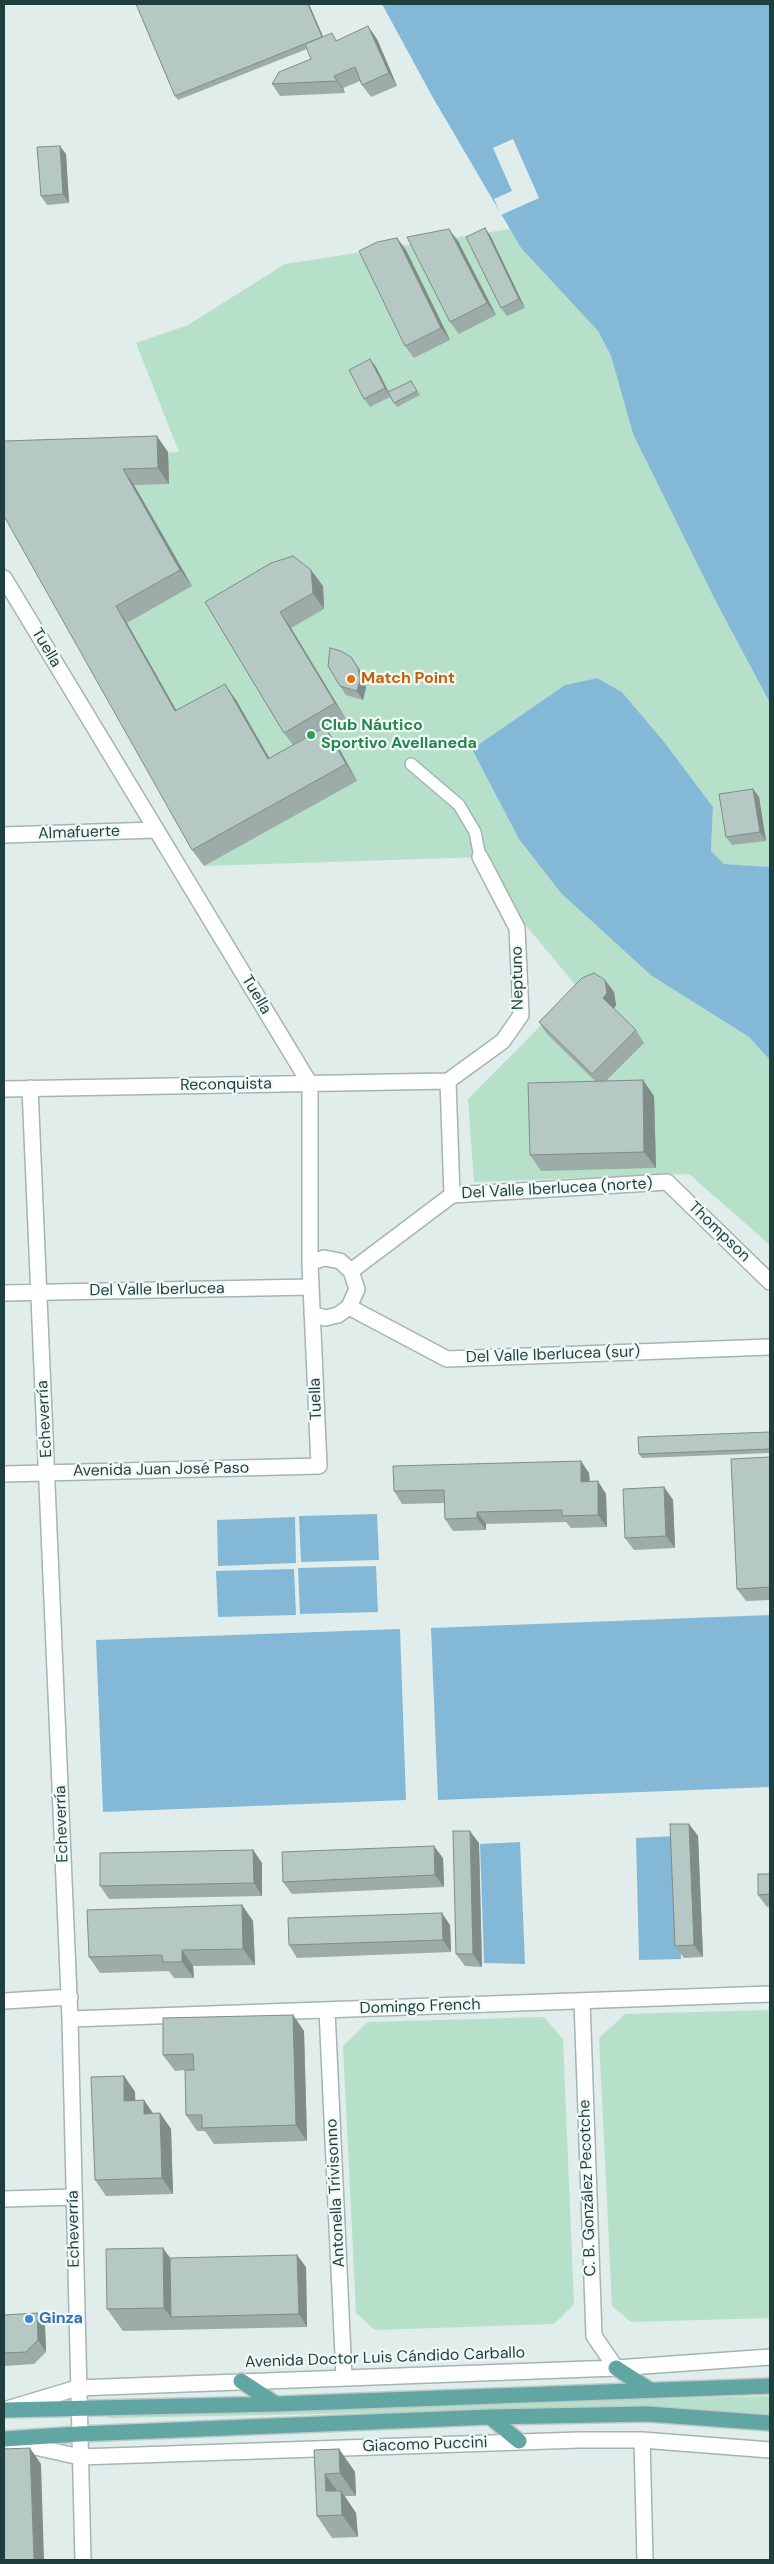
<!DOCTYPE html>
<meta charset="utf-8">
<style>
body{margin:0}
#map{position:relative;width:774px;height:2564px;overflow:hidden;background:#e1edea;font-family:"DM Sans",sans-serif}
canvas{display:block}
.frame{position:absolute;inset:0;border:5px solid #1f3f3d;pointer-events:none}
</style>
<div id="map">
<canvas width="774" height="2564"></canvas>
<div class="frame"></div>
</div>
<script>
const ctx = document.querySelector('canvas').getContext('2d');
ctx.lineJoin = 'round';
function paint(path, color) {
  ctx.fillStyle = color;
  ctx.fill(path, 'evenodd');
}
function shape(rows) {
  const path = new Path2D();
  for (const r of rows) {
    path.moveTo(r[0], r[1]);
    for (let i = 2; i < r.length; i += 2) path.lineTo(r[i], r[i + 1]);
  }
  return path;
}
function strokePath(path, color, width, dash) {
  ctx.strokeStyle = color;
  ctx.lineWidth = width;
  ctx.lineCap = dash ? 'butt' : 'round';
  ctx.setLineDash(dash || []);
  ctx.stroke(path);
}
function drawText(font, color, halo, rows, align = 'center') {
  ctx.font = font + ' "DM Sans",sans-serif';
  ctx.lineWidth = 4.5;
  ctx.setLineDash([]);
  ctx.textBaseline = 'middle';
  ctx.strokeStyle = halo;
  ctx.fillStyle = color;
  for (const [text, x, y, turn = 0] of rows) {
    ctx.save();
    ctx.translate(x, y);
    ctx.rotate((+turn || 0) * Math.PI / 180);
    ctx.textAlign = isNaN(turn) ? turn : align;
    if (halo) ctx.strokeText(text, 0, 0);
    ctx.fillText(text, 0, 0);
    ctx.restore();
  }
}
paint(shape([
 [510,229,521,248,598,331,611,356,633,434,715,600,770,703,770,867,723,864,711,851,713,807,665,743,622,692,597,678,565,685,472,749,652,976,749,1037,770,1060,770,1245,689,1174,474,1182,468,1099,578,988,523,922,486,857,204,866,4,512,4,458,179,452,136,343,188,325,285,264],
 [770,2010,770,2318,631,2322,612,2306,599,2038,625,2014],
 [544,2017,563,2039,574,2304,554,2324,375,2330,356,2313,343,2046,368,2022],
 [770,2396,770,2415,640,2408,109,2418,108,2412]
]), '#b7e0ca');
paint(shape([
 [382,4,770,4,770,703,715,600,633,434,611,356,598,331,521,248,432,96],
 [597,678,622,692,665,743,713,807,711,851,724,864,770,867,770,1060,749,1037,652,976,561,893,519,839,472,749,565,685],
 [377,1514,379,1560,301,1562,299,1516],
 [295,1517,296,1563,218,1566,217,1520],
 [376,1566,378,1612,300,1614,298,1568],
 [294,1569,296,1615,218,1617,216,1571],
 [770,1615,770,1787,438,1800,431,1628],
 [400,1629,406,1800,103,1812,96,1640],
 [676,1836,681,1959,639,1960,636,1838],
 [520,1842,525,1964,484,1963,480,1844]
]), '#83b9d7');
paint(shape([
 [513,139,539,198,501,215,494,199,512,191,493,148]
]), '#e1edea');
const lane = shape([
 [411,764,459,805,475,832,480,857]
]);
const street = shape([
 [4,578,310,1084,310,1263,319,1466,4,1474],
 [4,835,155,830],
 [448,1081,503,1041,521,1015,517,928,480,857],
 [448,1081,452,1195],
 [30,1088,70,2019,83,2560],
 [4,1089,448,1081],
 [310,1263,324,1258,340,1261,351,1271,357,1289,349,1307,338,1315,325,1318,312,1314],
 [351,1271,452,1195,667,1182,770,1282],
 [4,1293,311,1287],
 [349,1307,447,1359,770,1347],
 [4,2001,70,1997],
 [582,2001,594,2336,616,2368],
 [327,2010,344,2377],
 [70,2019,770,1994],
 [4,2199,74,2197],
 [10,2408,77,2388,616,2368,770,2357],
 [642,2440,645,2560],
 [8,2441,80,2457,579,2440,642,2440,770,2450]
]);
const primary = shape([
 [616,2368,650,2390],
 [241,2381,276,2404],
 [4,2410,276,2404,770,2386],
 [490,2417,519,2441],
 [4,2439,79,2434,490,2417,647,2414,770,2423]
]);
strokePath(lane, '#a3b5b3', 14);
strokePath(street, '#a3b5b3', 18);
strokePath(primary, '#c0c9c9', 18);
strokePath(lane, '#fff', 11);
strokePath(street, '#fff', 15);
strokePath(primary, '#61a6a2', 15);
paint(shape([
 [136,4,309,4,323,37,337,40,377,39,397,86,371,97,362,85,360,81,343,88,345,93,280,96,272,84,311,59,307,49,178,100,175,96],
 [66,154,69,203,47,205,41,196],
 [485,228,491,237,525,308,507,316,501,308],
 [397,238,406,250,450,340,414,358,405,346],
 [458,241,496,315,459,334,450,322],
 [376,367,389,392,411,381,420,395,397,407,390,397,370,407,364,399],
 [4,441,168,452,169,484,134,485,192,586,127,623,177,711,236,700,269,758,293,745,284,733,205,602,323,586,324,609,291,628,346,719,327,730,336,743,357,781,204,866,192,850],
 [357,666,364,676,366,688,363,700,346,695,340,686],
 [759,797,766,841,732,845,726,837],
 [605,980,614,992,616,1005,614,1009,636,1030,644,1043,606,1081,654,1096,656,1168,541,1171,530,1155,595,1081,547,1034,539,1022],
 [770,1432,770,1453,642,1458,639,1454],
 [770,1457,770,1600,746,1601,737,1589],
 [589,1473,590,1482,606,1494,607,1527,571,1528,566,1522,486,1524,486,1530,453,1531,445,1519,444,1503,402,1504,394,1491],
 [664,1487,673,1500,675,1548,634,1550,625,1538],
 [689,1824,698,1836,703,1957,684,1958,675,1946],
 [479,1843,482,1967,465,1966,456,1954],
 [253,1850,262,1863,262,1896,109,1899,100,1886],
 [443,1858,444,1887,292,1894,283,1882],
 [770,1874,770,1907,767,1907,758,1895],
 [242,1905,253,1921,255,1965,193,1966,194,1978,174,1978,169,1971,100,1973,89,1957],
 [450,1925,451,1952,297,1958,289,1945],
 [293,2015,304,2031,307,2141,214,2144,205,2131,197,2131,186,2115,185,2070,175,2071,163,2055],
 [124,2076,135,2092,135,2101,144,2100,153,2113,160,2113,171,2129,173,2194,106,2196,95,2180],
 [170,2258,306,2267,307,2327,123,2331,107,2309],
 [37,2313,45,2326,46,2352,34,2364,4,2366,4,2315],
 [339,2449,355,2472,356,2496,345,2496,356,2513,358,2537,332,2538,317,2516,314,2450]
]), '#9daca8');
paint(shape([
 [308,4,309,4,325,41,322,37],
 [368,26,377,39,397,86,389,73],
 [334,76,343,88,345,93,337,81],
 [60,146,66,154,69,203,63,194],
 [485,228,491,237,525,308,519,299],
 [449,229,458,241,496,315,487,303],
 [397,238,406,250,450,340,441,328],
 [370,359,376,367,391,397,385,388],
 [157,436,168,452,169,484,158,468],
 [123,469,134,485,192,586,180,570],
 [311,570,323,586,324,609,313,593],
 [116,606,127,623,186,728,175,711],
 [280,612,291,628,346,719,335,703],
 [351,657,364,676,366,688,363,700,357,691],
 [225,684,236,700,279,775,268,759],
 [325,727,336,743,357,781,346,764],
 [753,789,759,797,766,841,760,832],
 [605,980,614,992,616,1005,612,1011,603,998],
 [643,1080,654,1096,656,1168,644,1152],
 [581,1461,589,1473,590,1494,581,1482],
 [598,1481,606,1494,607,1527,598,1515],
 [664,1487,673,1500,675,1548,666,1536],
 [477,1512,486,1524,486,1530,477,1518],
 [689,1824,698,1836,703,1957,694,1945],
 [470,1831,479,1843,482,1967,473,1954],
 [434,1846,443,1858,444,1887,435,1875],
 [253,1850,262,1863,262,1896,254,1883],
 [242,1905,253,1921,255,1965,243,1949],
 [442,1913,450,1925,451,1952,443,1940],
 [182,1950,193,1966,194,1978,182,1962],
 [293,2015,304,2031,307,2141,296,2125],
 [124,2076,135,2092,136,2117,124,2101],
 [144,2100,155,2117,144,2114],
 [160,2113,171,2129,173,2194,162,2178],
 [163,2248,179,2270,171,2317,164,2308],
 [297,2255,306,2267,307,2327,299,2314],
 [37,2313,45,2326,46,2352,38,2340],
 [30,2448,41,2464,44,2560,34,2560],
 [339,2449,355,2472,356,2496,340,2473],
 [325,2474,341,2496,326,2491],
 [341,2491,356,2513,358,2537,342,2515]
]), '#7f8c88');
const building = shape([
 [136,4,308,4,322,37,175,96,136,4],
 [368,26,389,73,362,85,355,67,334,76,337,81,272,84,279,72,311,59,305,44,332,33,336,41,368,26],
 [60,146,63,194,41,196,37,147,60,146],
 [485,228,519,299,501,308,466,237,485,228],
 [449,229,487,303,450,322,407,237,449,229],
 [397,238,441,328,405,346,359,251,377,242,397,238],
 [370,359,385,388,364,399,349,370,370,359],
 [411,381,417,391,394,403,388,392,411,381],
 [157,436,158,468,123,469,180,570,116,606,175,711,225,684,268,759,325,727,346,764,192,850,4,516,4,441,157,436],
 [293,556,311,570,313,593,280,612,335,703,284,733,205,602,271,563,293,556],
 [330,648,341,651,351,657,358,668,360,679,357,691,340,686,328,666,330,648],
 [753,789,760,832,726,837,719,794,753,789],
 [594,973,605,980,607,993,603,998,636,1030,592,1074,539,1022,582,978,594,973],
 [643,1080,644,1152,530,1155,528,1083,643,1080],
 [770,1432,770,1449,639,1454,638,1437,770,1432],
 [770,1457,770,1587,737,1589,731,1459,770,1457],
 [581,1461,581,1482,598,1481,598,1515,562,1516,562,1510,477,1512,477,1518,445,1519,444,1490,394,1491,393,1466,581,1461],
 [664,1487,666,1536,625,1538,623,1489,664,1487],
 [670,1824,689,1824,694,1945,675,1946,670,1824],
 [453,1831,470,1831,473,1954,456,1954,453,1831],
 [434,1846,435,1875,283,1882,282,1852,434,1846],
 [253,1850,254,1883,100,1886,100,1853,253,1850],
 [758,1874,770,1874,770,1894,758,1895,758,1874],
 [242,1905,243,1949,182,1950,182,1962,163,1962,162,1955,89,1957,87,1910,242,1905],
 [442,1913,443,1940,289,1945,288,1918,442,1913],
 [293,2015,296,2125,202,2128,202,2115,186,2115,185,2070,194,2070,193,2054,163,2055,163,2018,293,2015],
 [124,2076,124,2101,144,2100,144,2114,160,2113,162,2178,95,2180,91,2077,124,2076],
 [163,2248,164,2308,107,2309,106,2249,163,2248],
 [297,2255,299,2314,171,2317,170,2258,297,2255],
 [37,2313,38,2340,26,2352,4,2353,4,2315,37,2313],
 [30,2448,34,2560,4,2560,4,2449,30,2448],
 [339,2449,340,2473,325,2474,326,2491,341,2491,342,2515,317,2516,314,2450,339,2449]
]);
paint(building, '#b6c8c3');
strokePath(building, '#7f8c88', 1);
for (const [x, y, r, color] of [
 [351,679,5,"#e8710a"],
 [311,735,5,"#2e9e5b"],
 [29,2319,5,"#3f7fe0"]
]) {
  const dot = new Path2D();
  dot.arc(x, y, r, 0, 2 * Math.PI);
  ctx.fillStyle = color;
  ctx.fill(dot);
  strokePath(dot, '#f1f9f7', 2);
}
drawText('16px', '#1f3f3d', '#f1f9f7', [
 ["Tuella",46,648,59],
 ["Almafuerte",79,833,-2],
 ["Neptuno",518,978,-91],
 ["Tuella",256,995,59],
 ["Reconquista",226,1085,-1],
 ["Del Valle Iberlucea (norte)",557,1189,-3],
 ["Thompson",719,1232,44],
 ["Del Valle Iberlucea",157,1290,-1],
 ["Del Valle Iberlucea (sur)",553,1355,-2],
 ["Tuella",316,1399,-92],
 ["Echeverría",45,1419,-93],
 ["Avenida Juan José Paso",161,1470,-1],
 ["Echeverría",62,1824,-92],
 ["Domingo French",420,2007,-2],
 ["C. B. González Pecotche",588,2188,-92],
 ["Antonella Trivisonno",336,2193,-93],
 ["Echeverría",74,2229,-91],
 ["Avenida Doctor Luis Cándido Carballo",385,2358,-2],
 ["Giacomo Puccini",425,2445,-2]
]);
drawText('bold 16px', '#c56008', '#f1f9f7', [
 ["Match Point",361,679]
], 'left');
drawText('bold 16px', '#27864d', '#f1f9f7', [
 ["Club Náutico",321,726],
 ["Sportivo Avellaneda",321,744]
], 'left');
drawText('bold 16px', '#366cbe', '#f1f9f7', [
 ["Ginza",39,2319]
], 'left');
</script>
